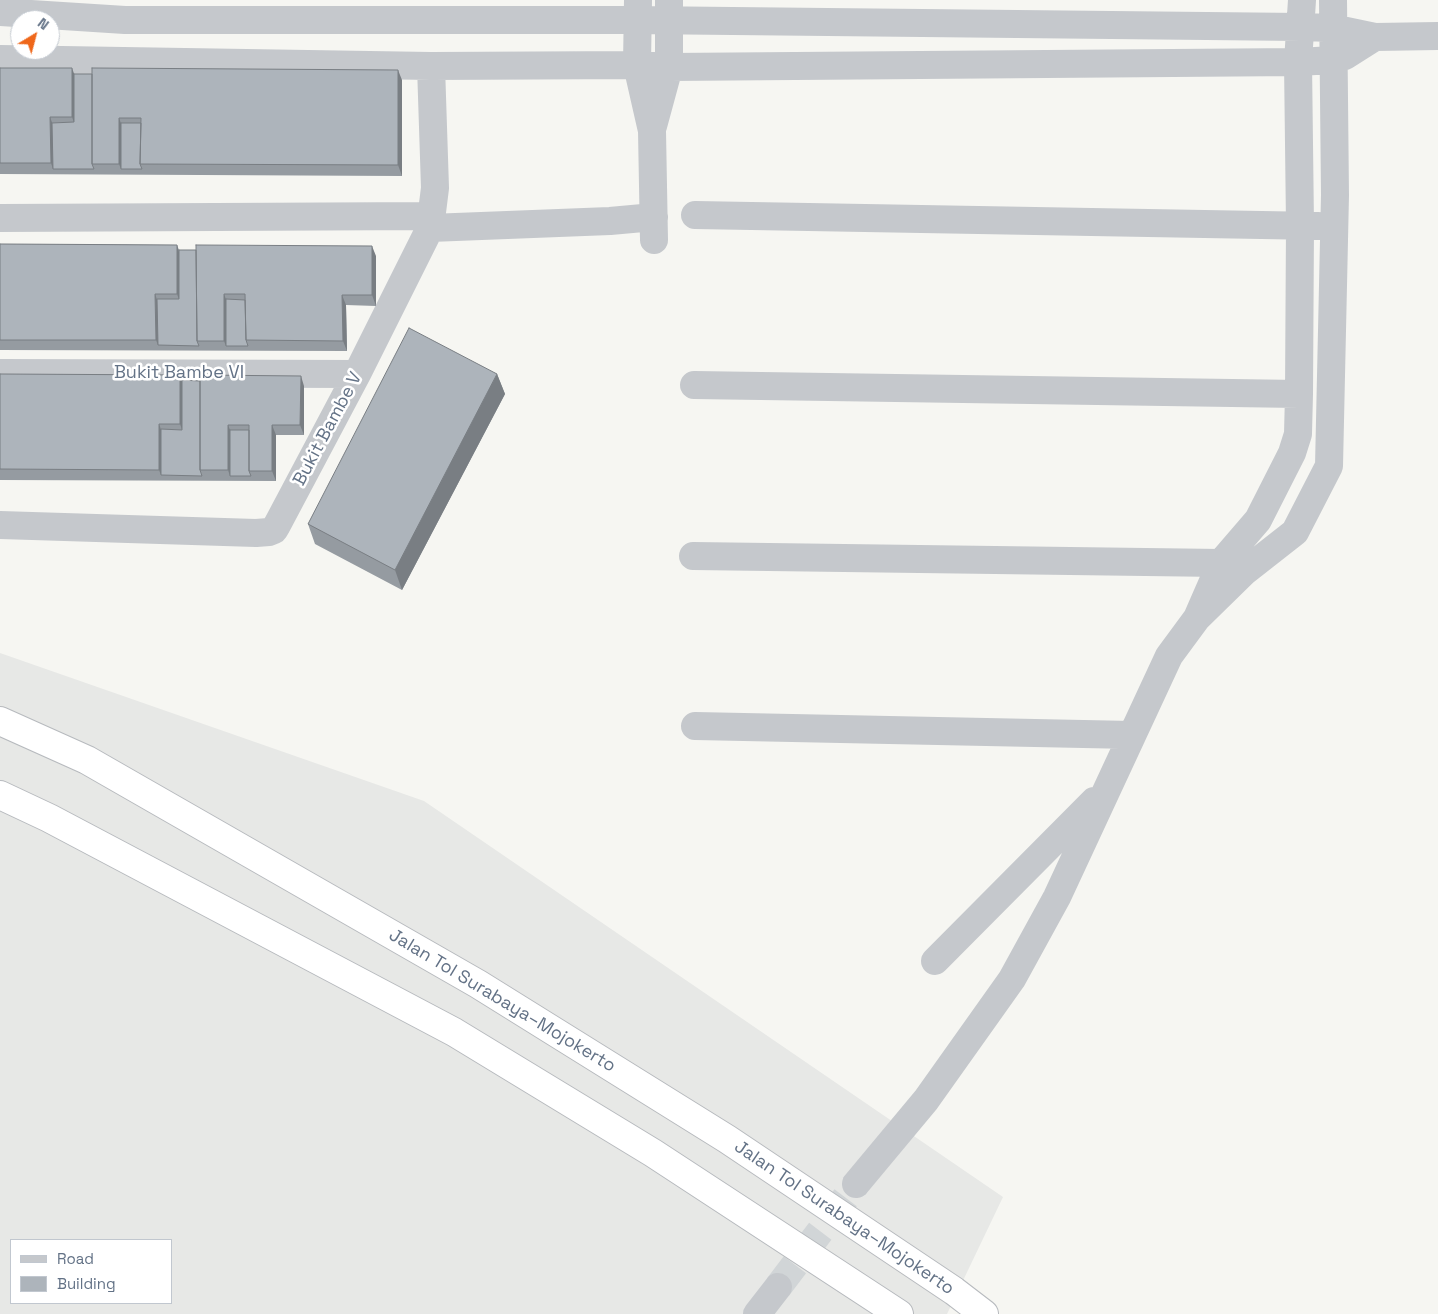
<!DOCTYPE html>
<meta charset="utf-8">
<style>
body{margin:0}
#map{position:relative;width:1438px;height:1314px;overflow:hidden;background:#f6f6f2;font-family:"Space Grotesk",sans-serif}
canvas{display:block}
.legend{position:absolute;left:10px;top:1239px;width:162px;height:65px;box-sizing:border-box;background:#fff;border:1px solid #c1c7cf;margin:0;padding:6px 9px;list-style:none;font-size:15px;color:#637286}
.legend li{display:flex;align-items:center;gap:10px;height:25px}
.legend b{width:25px;border:1px solid #c1c7cf}
.north{position:absolute;left:10px;top:10px;width:50px;height:50px;box-sizing:border-box;background:#fff;border:1px solid #c1c7cf;border-radius:50%;rotate:37deg;font-size:14px;font-weight:700;line-height:20px;text-align:center;color:#637286}
.north::after{content:'';display:block;margin:auto;width:18px;height:22px;background:#ef671a;clip-path:polygon(50% 0,100% 100%,50% 72%,0 100%)}
</style>
<div id="map">
<canvas width="1438" height="1314"></canvas>
<ul class="legend">
<li><b style="height:6px;background:#c5c8cc"></b>Road</li>
<li><b style="height:14px;background:#adb4bb"></b>Building</li>
</ul>
<div class="north">N</div>
</div>
<script>
const ctx = document.querySelector('canvas').getContext('2d');
ctx.lineJoin = 'round';
function paint(path, color) {
  ctx.fillStyle = color;
  ctx.fill(path, 'evenodd');
}
function shape(rows) {
  const path = new Path2D();
  for (const r of rows) {
    path.moveTo(r[0], r[1]);
    for (let i = 2; i < r.length; i += 2) path.lineTo(r[i], r[i + 1]);
  }
  return path;
}
function strokePath(path, color, width, dash) {
  ctx.strokeStyle = color;
  ctx.lineWidth = width;
  ctx.lineCap = dash ? 'butt' : 'round';
  ctx.setLineDash(dash || []);
  ctx.stroke(path);
}
function drawText(font, color, halo, rows, align = 'center') {
  ctx.font = font + ' "Space Grotesk",sans-serif';
  ctx.lineWidth = 5;
  ctx.setLineDash([]);
  ctx.textBaseline = 'middle';
  ctx.strokeStyle = halo;
  ctx.fillStyle = color;
  for (const [text, x, y, turn = 0] of rows) {
    ctx.save();
    ctx.translate(x, y);
    ctx.rotate((+turn || 0) * Math.PI / 180);
    ctx.textAlign = isNaN(turn) ? turn : align;
    if (halo) ctx.strokeText(text, 0, 0);
    ctx.fillText(text, 0, 0);
    ctx.restore();
  }
}
paint(shape([
 [0,653,424,801,1003,1197,947,1314,0,1314],
 [11,1240,171,1240,171,1303,11,1303]
]), '#e7e8e6');
strokePath(shape([
 [778,1287,856,1184]
]), '#d1d5d7', 28, [28, 14]);
const highway = shape([
 [0,721,87,760,478,984,727,1139,954,1291,984,1314],
 [0,795,49,818,454,1032,653,1153,899,1314]
]);
strokePath(highway, '#b7babe', 30);
strokePath(shape([
 [638,0,637,65,652,131,654,240],
 [1302,0,1298,62,1300,225,1299,394,1298,434,1292,453,1258,520,1221,563,1197,618,1244,572,1295,532,1329,466,1335,195,1333,0],
 [0,12,125,20,638,20,1301,27,1332,28,1375,37,1438,36],
 [0,59,431,66,637,65,669,67,1298,62,1333,60,1345,56,1375,37],
 [653,126,669,67,669,0],
 [695,215,1318,226],
 [0,218,431,216],
 [430,228,610,221,654,217],
 [0,373,357,374],
 [694,385,1299,394],
 [0,525,256,533,269,532,274,530,277,525,357,374,430,228,435,188,431,66],
 [693,556,1221,563,1236,569],
 [695,726,1132,735],
 [935,961,1094,801],
 [856,1184,926,1100,1012,979,1057,897,1169,656,1197,618],
 [757,1314,778,1287]
]), '#c5c8cc', 28);
strokePath(highway, '#fff', 28);
paint(shape([
 [0,68,74,74,402,80,402,176,0,174],
 [0,244,177,245,179,250,376,256,376,306,346,305,347,351,0,350],
 [0,374,180,375,182,380,304,386,304,435,276,435,276,481,0,480],
 [497,374,505,394,402,590,315,544,308,524]
]), '#959ba1');
paint(shape([
 [72,68,76,79,76,128,72,117],
 [398,70,402,80,402,176,398,165],
 [50,117,54,128,53,169,51,163],
 [119,118,123,129,121,169,119,164],
 [177,245,180,256,181,305,177,294],
 [372,246,376,256,376,306,372,295],
 [155,294,159,305,158,345,156,340],
 [224,294,228,305,226,346,224,341],
 [342,295,346,305,347,351,343,341],
 [497,374,505,394,402,590,395,570],
 [180,375,184,386,184,435,180,424],
 [301,376,304,386,304,435,300,425],
 [159,424,163,435,161,475,159,470],
 [228,425,232,435,230,476,228,470],
 [272,425,276,435,276,481,272,471]
]), '#797e83');
const building = shape([
 [0,68,72,68,72,117,50,117,51,163,0,163,0,68],
 [92,68,398,70,398,165,140,164,141,118,119,118,119,164,92,164,92,68],
 [74,74,92,74,92,164,94,169,53,169,52,123,74,122,74,74],
 [121,123,141,123,140,164,142,169,121,169,121,123],
 [0,244,177,245,177,294,155,294,156,340,0,340,0,244],
 [196,245,372,246,372,295,342,295,343,341,246,340,245,294,224,294,224,341,197,341,196,245],
 [179,250,196,250,197,341,199,346,158,345,157,299,179,299,179,250],
 [226,299,245,300,246,340,248,346,226,346,226,299],
 [409,328,497,374,395,570,308,524,409,328],
 [0,374,180,375,180,424,159,424,159,470,0,469,0,374],
 [200,375,301,376,300,425,272,425,272,471,249,471,249,425,228,425,228,470,200,470,200,375],
 [182,380,200,381,200,470,202,476,161,475,161,429,182,430,182,380],
 [230,430,249,430,249,471,251,476,230,476,230,430]
]);
paint(building, '#adb4bb');
strokePath(building, '#797e83', 1);
drawText('18px', '#637286', '#fff', [
 ["Bukit Bambe VI",179,373],
 ["Bukit Bambe V",328,429,-62],
 ["Jalan Tol Surabaya–Mojokerto",502,1001,31],
 ["Jalan Tol Surabaya–Mojokerto",844,1218,34]
]);
</script>
